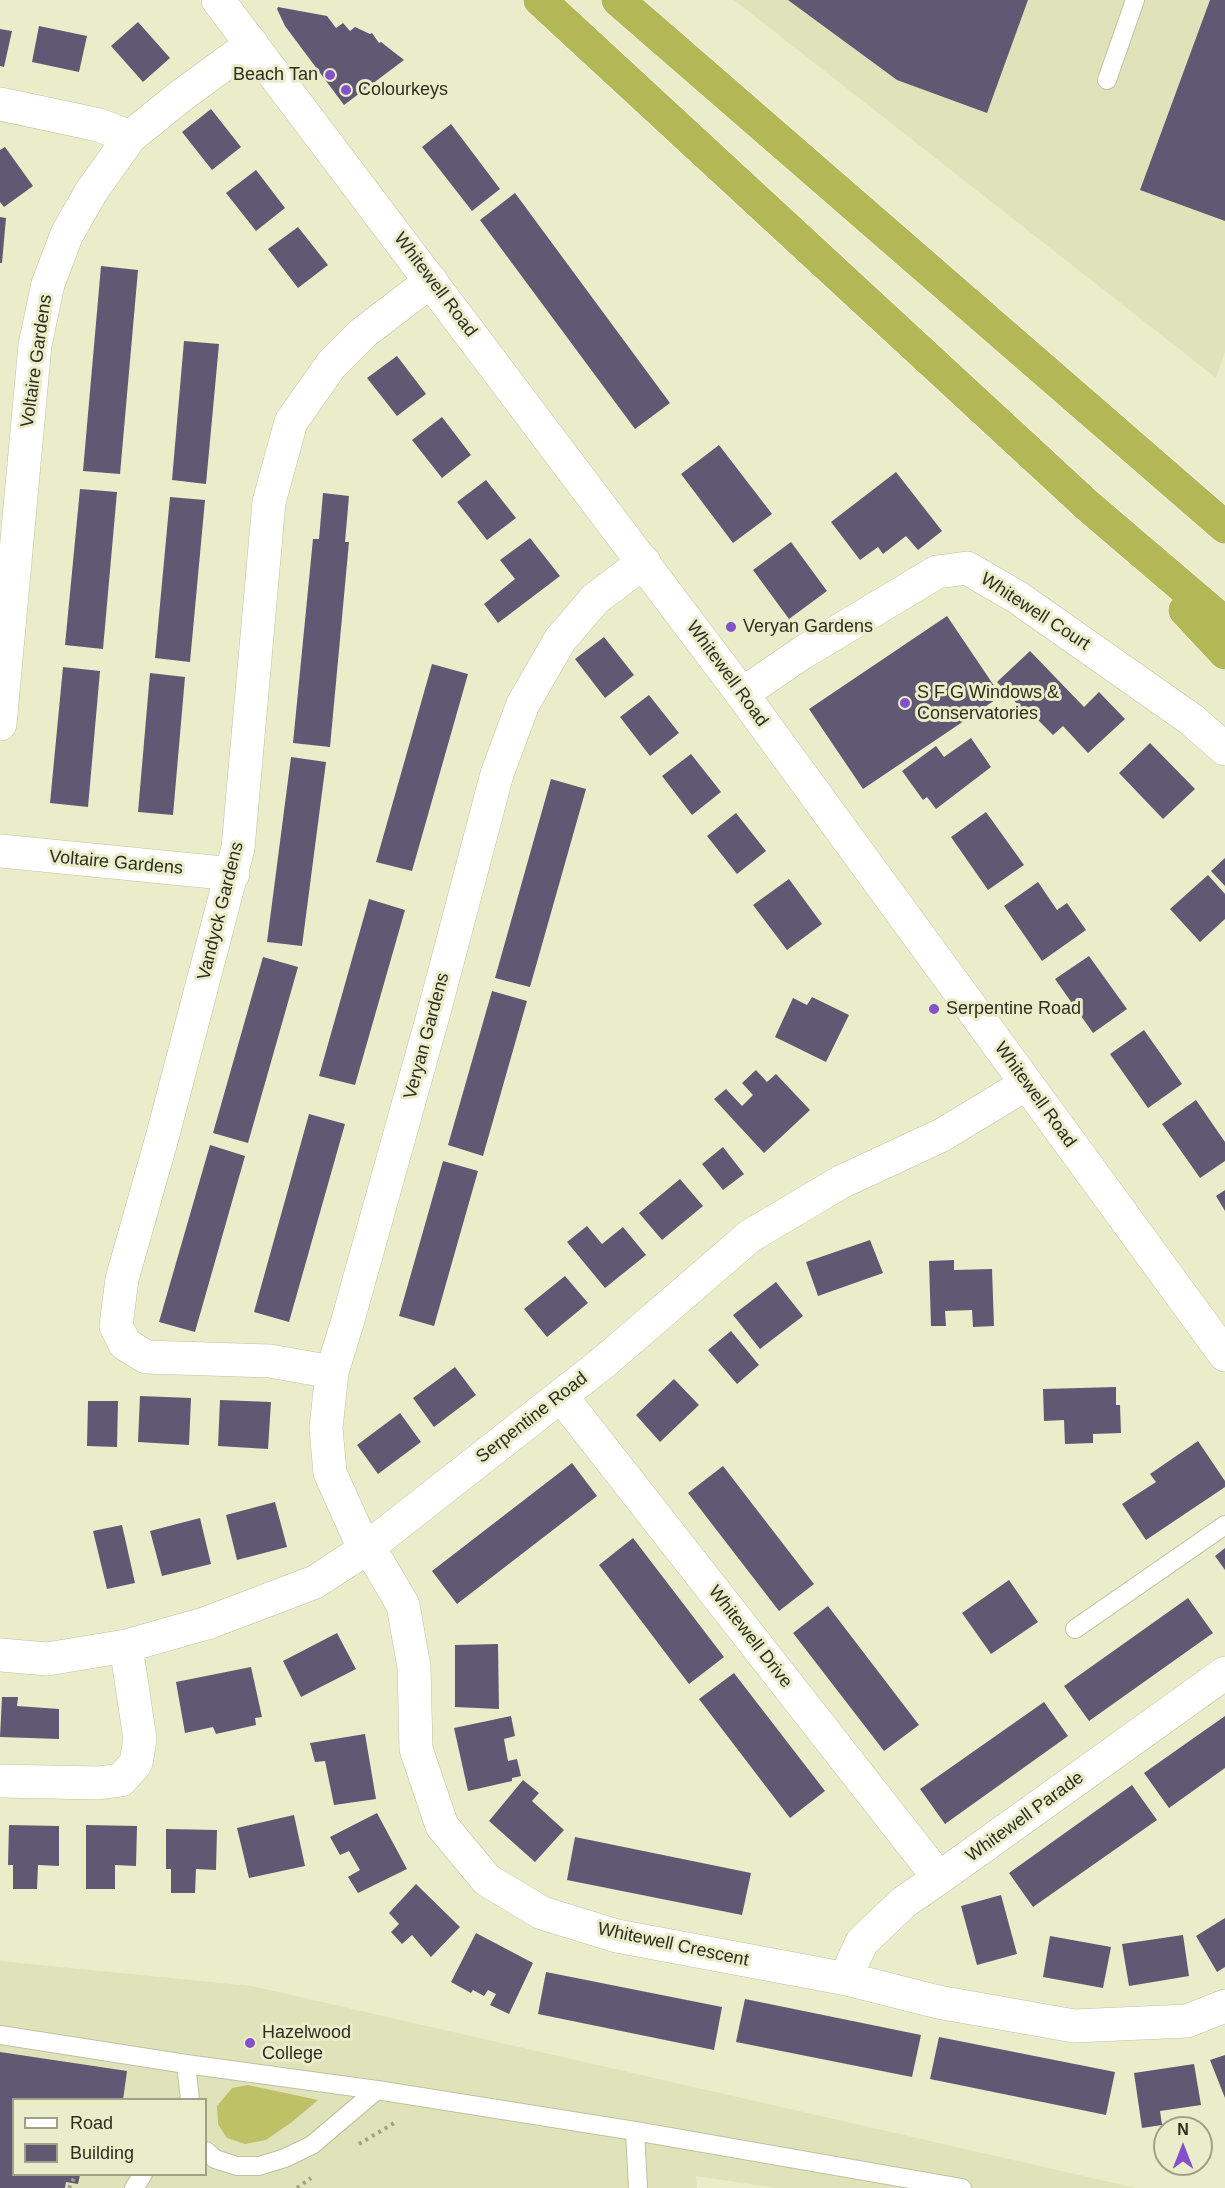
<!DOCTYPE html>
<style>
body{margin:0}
#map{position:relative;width:1225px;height:2188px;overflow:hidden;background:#ebedca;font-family:Arial,sans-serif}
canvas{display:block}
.legend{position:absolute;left:12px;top:2098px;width:195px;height:78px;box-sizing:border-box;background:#ebedca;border:2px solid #9fa186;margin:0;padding:8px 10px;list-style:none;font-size:18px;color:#2d2e20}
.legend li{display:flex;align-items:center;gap:12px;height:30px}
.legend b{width:30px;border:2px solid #9fa186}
.north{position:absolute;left:1153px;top:2116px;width:60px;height:60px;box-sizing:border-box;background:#ebedca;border:2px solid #9fa186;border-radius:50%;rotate:0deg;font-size:16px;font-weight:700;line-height:24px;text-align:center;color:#2d2e20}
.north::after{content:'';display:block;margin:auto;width:21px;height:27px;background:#8352ca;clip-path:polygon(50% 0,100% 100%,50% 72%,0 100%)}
</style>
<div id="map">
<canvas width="1225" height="2188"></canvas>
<ul class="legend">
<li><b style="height:8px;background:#fff"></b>Road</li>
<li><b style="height:16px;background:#615874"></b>Building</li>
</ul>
<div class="north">N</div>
</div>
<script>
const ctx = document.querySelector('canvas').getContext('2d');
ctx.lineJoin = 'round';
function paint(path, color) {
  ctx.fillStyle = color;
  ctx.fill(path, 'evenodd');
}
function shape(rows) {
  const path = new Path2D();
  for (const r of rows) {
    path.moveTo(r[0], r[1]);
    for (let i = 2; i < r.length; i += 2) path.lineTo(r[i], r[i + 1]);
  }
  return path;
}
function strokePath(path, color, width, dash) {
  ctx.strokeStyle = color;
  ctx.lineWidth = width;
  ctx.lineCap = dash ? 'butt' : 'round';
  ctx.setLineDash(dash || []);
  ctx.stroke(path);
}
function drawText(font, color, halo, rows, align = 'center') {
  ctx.font = font + ' Arial,sans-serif';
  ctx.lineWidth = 6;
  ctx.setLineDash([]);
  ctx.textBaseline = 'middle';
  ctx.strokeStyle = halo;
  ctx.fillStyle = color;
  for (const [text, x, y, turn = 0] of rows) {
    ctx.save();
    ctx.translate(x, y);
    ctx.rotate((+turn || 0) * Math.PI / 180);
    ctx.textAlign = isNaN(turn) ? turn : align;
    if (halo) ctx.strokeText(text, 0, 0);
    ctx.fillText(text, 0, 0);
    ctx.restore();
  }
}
paint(shape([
 [734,0,1225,0,1225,352,1216,378],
 [0,1961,252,1986,1136,2188,776,2188,696,2176,697,2188,0,2188],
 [14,2100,206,2100,206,2174,14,2174]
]), '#e0e3b9');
paint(shape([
 [248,2085,318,2100,292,2122,266,2140,245,2144,227,2138,218,2124,217,2106,232,2088]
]), '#bec166');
paint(shape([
 [788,0,1028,0,987,113,897,80],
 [1210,0,1225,0,1225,221,1140,190],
 [278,7,327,16,336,28,343,23,350,31,355,27,370,34,372,33,379,43,381,42,404,60,344,105,285,26,277,9],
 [138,22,170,58,143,82,111,46],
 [39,26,87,36,79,72,32,62],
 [0,29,12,31,4,67,0,66],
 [211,109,241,147,212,170,182,132],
 [451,124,500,189,472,211,422,147],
 [5,147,33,186,4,207,0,202,0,150],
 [256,170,285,208,256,231,226,193],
 [515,193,670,403,635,429,480,220],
 [0,217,6,218,2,263,0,263],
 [298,227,328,265,298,288,268,249],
 [101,266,138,270,120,474,83,471],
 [184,341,219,344,206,484,172,480],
 [397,356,426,394,397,416,367,378],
 [442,417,471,455,442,478,412,440],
 [719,445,772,514,733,543,681,474],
 [896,472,942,531,918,550,906,536,883,554,878,547,860,560,831,522],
 [486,480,516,518,487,540,457,502],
 [80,489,117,492,103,649,65,645],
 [323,493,349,496,345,542,349,542,330,747,293,743,313,539,319,539],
 [170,497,205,500,190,662,155,658],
 [530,538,560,576,498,623,484,604,515,579,500,560],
 [791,542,827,591,789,619,753,570],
 [947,616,1001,696,863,789,809,709],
 [604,637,634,675,605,698,575,659],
 [1030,651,1084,707,1099,692,1125,719,1088,753,1063,726,1053,735,1035,717,1032,720,997,682],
 [432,664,468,674,412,871,376,862],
 [63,667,100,671,88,807,50,803],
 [150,673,185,677,173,815,138,812],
 [649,695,679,733,650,756,620,717],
 [971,738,991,767,936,809,927,797,923,800,902,771,936,746,944,757],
 [1150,743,1195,789,1163,819,1119,773],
 [691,754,721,792,692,815,662,776],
 [291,757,326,762,302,946,267,942],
 [551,779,586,789,530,987,495,978],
 [986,812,1024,865,988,890,951,837],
 [736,813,766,851,737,874,707,836],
 [1225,858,1225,886,1211,871],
 [1208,875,1225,894,1225,919,1200,942,1170,909],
 [789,879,822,924,787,950,753,905],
 [1038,882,1057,910,1067,903,1086,930,1042,961,1004,906],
 [369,899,405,910,355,1085,319,1076],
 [1089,956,1127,1009,1093,1033,1055,979],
 [263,957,298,967,248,1143,213,1133],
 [492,991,527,1001,483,1156,448,1145],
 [812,997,849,1015,826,1062,775,1037,793,998,807,1005],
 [1144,1030,1182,1084,1148,1108,1110,1054],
 [756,1070,767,1082,776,1074,810,1110,764,1153,714,1099,726,1089,742,1106,753,1095,742,1083],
 [1196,1100,1225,1142,1225,1161,1200,1178,1162,1124],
 [309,1114,345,1124,289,1322,254,1312],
 [210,1145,245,1156,195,1332,159,1322],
 [723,1147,744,1174,723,1190,702,1164],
 [443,1161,478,1171,434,1326,399,1316],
 [680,1179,703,1206,662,1240,639,1213],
 [1225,1190,1225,1211,1216,1196],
 [587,1226,602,1244,623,1227,646,1255,605,1288,567,1242],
 [870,1240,883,1273,818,1296,806,1262],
 [954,1260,954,1270,992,1269,994,1326,973,1327,972,1310,945,1311,946,1326,931,1326,929,1261],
 [565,1276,588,1303,547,1337,524,1309],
 [776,1282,803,1316,760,1349,733,1315],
 [731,1331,759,1365,737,1384,708,1350],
 [455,1367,476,1395,434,1427,413,1398],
 [674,1379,699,1405,660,1442,636,1415],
 [1116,1387,1116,1405,1120,1405,1121,1433,1093,1434,1093,1443,1065,1444,1064,1420,1044,1421,1043,1389],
 [140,1396,191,1398,189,1445,138,1442],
 [220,1400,271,1402,268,1449,218,1446],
 [88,1401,118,1401,117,1447,87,1446],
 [400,1413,421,1442,378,1474,357,1445],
 [1198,1441,1225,1481,1225,1487,1146,1540,1122,1504,1156,1482,1150,1474],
 [572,1463,597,1496,457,1604,432,1571],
 [723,1466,814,1584,779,1611,688,1493],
 [275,1502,287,1547,237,1560,226,1515],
 [200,1518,211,1564,162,1576,150,1531],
 [122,1525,135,1583,107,1589,93,1531],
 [633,1538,724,1657,689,1684,599,1565],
 [1225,1548,1225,1570,1215,1556],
 [1009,1580,1038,1622,991,1654,962,1613],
 [1188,1598,1213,1633,1089,1721,1064,1686],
 [828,1606,919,1725,884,1751,793,1633],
 [337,1633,356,1669,301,1697,283,1661],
 [498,1644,499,1709,455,1707,455,1645],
 [251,1667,262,1717,255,1718,256,1725,216,1734,213,1727,185,1733,176,1682],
 [734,1673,825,1791,790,1818,699,1699],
 [2,1697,18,1697,17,1706,59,1709,59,1739,0,1737],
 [1044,1702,1068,1736,945,1824,920,1789],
 [511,1716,515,1736,504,1739,508,1761,517,1759,521,1776,512,1778,512,1781,468,1791,454,1728],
 [1225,1716,1225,1768,1169,1808,1144,1773],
 [365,1734,376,1799,334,1805,325,1761,315,1762,310,1743],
 [523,1780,539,1793,532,1801,564,1830,535,1862,489,1821],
 [1132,1785,1157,1820,1033,1907,1009,1873],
 [377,1813,407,1869,358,1893,348,1877,360,1870,349,1851,340,1855,330,1837],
 [294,1815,305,1866,249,1878,237,1828],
 [9,1825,59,1826,59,1866,38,1865,37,1889,13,1889,13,1865,8,1865],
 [86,1825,137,1826,136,1866,115,1865,115,1889,86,1889],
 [166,1829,217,1830,216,1870,196,1869,195,1893,171,1893,171,1869,166,1869],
 [575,1837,751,1873,742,1915,567,1880],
 [416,1884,460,1927,431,1957,412,1935,402,1944,391,1932,399,1924,389,1913],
 [1001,1895,1017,1954,977,1965,961,1906],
 [1225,1918,1225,1967,1217,1972,1196,1936],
 [476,1933,533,1963,509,2014,490,2005,496,1994,488,1990,484,1996,473,1990,471,1993,451,1982],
 [1183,1935,1189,1976,1129,1986,1122,1944],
 [1050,1936,1111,1947,1103,1988,1043,1977],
 [546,1972,722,2007,714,2050,538,2014],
 [745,1999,921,2035,912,2077,736,2042],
 [939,2037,1115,2072,1106,2115,930,2079],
 [0,2052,127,2071,123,2100,14,2100,14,2175,80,2175,78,2184,66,2182,65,2188,0,2188],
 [1225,2055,1225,2098,1210,2060],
 [1194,2064,1201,2105,1160,2111,1162,2125,1142,2128,1134,2073]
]), '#615874');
const service = shape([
 [1107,80,1135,0],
 [1075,1629,1225,1525],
 [0,2035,186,2064,377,2090,635,2131,962,2188],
 [186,2064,190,2100],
 [635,2131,638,2188],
 [206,2151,215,2159,237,2166,259,2166,285,2158,312,2145,377,2090],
 [134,2188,143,2174]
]);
const minor = shape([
 [0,104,99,125,130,137],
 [644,562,595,599,560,640,523,704,497,774,434,1012,348,1320,332,1372,326,1428,330,1473,358,1535,379,1564,403,1605,414,1667,416,1749,442,1826,487,1880,542,1913,617,1936,847,1979,938,2002,1074,2026,1187,2021,1225,2006],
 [742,694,802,653,937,572,967,568,1017,597,1192,720,1225,749],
 [0,724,35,345,48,284,67,234,91,192,130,137,182,95,252,44],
 [0,851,233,874],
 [332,1372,270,1361,146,1357,125,1344,116,1326,122,1279,162,1138,238,848,269,502,291,422,331,365,363,333,431,281],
 [561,1396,939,1878],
 [0,1655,47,1659,126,1646,207,1623,315,1582,367,1548,604,1362,750,1236,841,1182,942,1135,1026,1084],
 [0,1781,98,1783,121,1780,136,1763,140,1739,126,1646],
 [847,1979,853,1961,862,1942,904,1902,939,1878,1225,1673]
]);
const tertiary = shape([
 [218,0,742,694,1225,1355]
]);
const motorway = shape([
 [540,0,1088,506,1225,623],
 [618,0,1225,527],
 [1185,610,1225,653]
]);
strokePath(service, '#bec19f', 20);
strokePath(minor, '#bec19f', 34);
strokePath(tertiary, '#bec19f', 34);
strokePath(motorway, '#fff', 34);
strokePath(shape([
 [359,2144,396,2122],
 [69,2188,76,2174],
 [297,2188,311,2178]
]), '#a0a287', 4, [3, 4.5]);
strokePath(service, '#fff', 18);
strokePath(minor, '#fff', 33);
strokePath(tertiary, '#fff', 33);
strokePath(motorway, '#b3b755', 33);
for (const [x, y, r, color] of [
 [330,75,6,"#8352ca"],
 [346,90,6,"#8352ca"],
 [731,627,6,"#8352ca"],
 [905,703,6,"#8352ca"],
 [934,1009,6,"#8352ca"],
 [250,2043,6,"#8352ca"]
]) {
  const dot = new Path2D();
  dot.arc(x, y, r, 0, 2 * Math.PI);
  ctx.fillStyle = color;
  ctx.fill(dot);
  strokePath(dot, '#ebedca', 2);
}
drawText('18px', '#2d2e20', '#ebedca', [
 ["Beach Tan",318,75,"right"],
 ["Colourkeys",358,90],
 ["Veryan Gardens",743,627],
 ["S F G Windows &",917,693],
 ["Conservatories",917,714],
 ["Serpentine Road",946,1009],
 ["Hazelwood",262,2033],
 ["College",262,2054]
], 'left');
drawText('18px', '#2d2e20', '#ebedca', [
 ["Whitewell Road",435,285,53],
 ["Voltaire Gardens",37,361,-82],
 ["Whitewell Court",1035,612,33],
 ["Whitewell Road",727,674,54],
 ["Voltaire Gardens",116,863,5],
 ["Vandyck Gardens",221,911,-76],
 ["Veryan Gardens",427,1036,-75],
 ["Whitewell Road",1035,1095,54],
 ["Serpentine Road",532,1418,-38],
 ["Whitewell Drive",750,1637,52],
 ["Whitewell Parade",1025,1817,-36],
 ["Whitewell Crescent",673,1945,12]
]);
</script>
